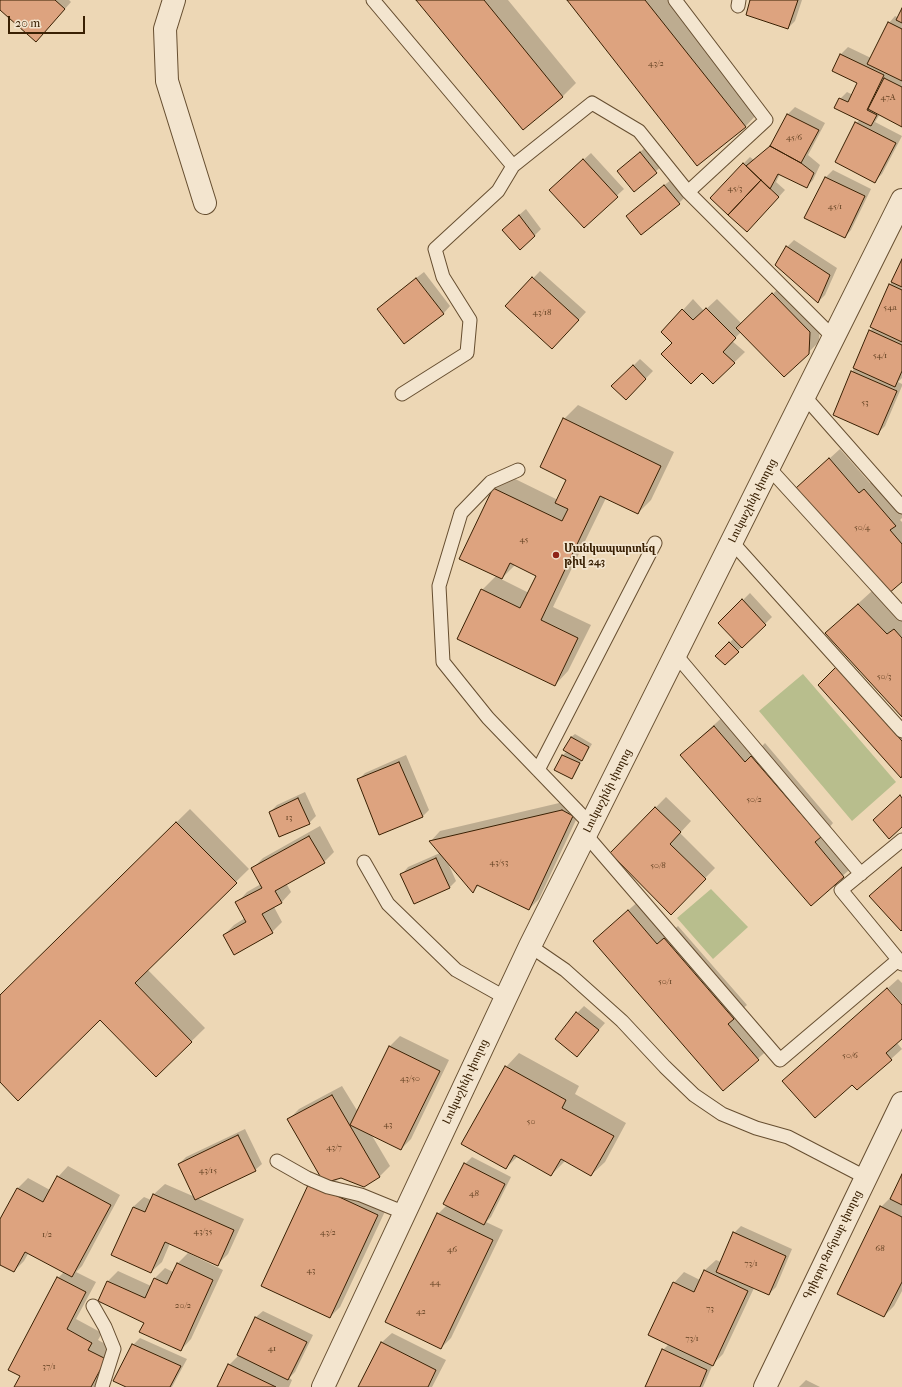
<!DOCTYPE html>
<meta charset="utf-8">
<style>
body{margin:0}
#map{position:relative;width:902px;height:1387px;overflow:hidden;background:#edd7b5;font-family:"IM FELL French Canon",serif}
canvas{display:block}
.scale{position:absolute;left:8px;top:16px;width:77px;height:18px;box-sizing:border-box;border:2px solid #392003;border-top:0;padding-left:5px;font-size:12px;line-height:14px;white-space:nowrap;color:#392003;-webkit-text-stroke:3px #f3e5cf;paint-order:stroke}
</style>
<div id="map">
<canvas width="902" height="1387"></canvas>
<div class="scale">20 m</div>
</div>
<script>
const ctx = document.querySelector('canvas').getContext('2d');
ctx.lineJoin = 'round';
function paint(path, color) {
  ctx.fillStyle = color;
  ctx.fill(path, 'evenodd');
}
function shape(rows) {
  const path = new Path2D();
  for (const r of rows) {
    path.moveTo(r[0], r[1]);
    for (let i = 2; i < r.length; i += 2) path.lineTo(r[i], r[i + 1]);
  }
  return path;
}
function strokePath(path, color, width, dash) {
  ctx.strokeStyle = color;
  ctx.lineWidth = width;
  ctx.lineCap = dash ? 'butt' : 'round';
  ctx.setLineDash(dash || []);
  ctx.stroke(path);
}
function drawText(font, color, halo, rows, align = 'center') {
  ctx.font = font + ' "IM FELL French Canon","Noto Serif Armenian",serif';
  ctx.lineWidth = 3.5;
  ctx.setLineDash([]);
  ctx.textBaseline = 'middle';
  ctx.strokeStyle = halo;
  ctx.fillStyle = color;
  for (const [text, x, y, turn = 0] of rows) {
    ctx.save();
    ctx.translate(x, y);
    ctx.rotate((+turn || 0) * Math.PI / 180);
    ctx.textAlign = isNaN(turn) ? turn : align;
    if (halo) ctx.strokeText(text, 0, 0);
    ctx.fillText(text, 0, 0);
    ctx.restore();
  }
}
paint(shape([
 [803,674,896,782,852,821,759,711],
 [711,889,748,927,713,959,677,918]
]), '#b8be8d');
paint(shape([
 [0,0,69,0,71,2,43,34,0,8],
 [417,0,508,0,576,83,563,96,523,129],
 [568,0,669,0,758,113,745,127],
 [752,0,802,0,795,21,788,28],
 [902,11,902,126,880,114,875,122,902,136,882,174,875,181,856,123,860,120,840,99,847,92,853,95,858,82,833,71,841,54,848,47,871,58,889,23,895,16,899,18],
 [795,107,825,123,808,155,820,165,813,180,806,187,780,174,776,182,785,190,754,224,743,164,750,157,754,160,772,145,788,114],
 [647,146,663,165,634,190,625,165],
 [591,153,624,189,584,226,558,183],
 [833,170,871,189,851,230,845,237,806,218,826,177],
 [672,179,686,196,679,203,634,210],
 [526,209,541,229,535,235,510,223],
 [794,240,837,268,825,295,818,302,787,247],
 [902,262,902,378,898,382,902,384,902,386,885,426,878,433,834,415,870,331,874,327,871,327,890,284,893,281],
 [540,271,586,312,559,341,507,306],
 [424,272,450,306,444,313,405,343,378,309,385,302],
 [783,284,820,321,819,342,784,376,741,332,732,341,745,352,713,383,673,343,683,310,693,299,704,311,717,299,742,324],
 [640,359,653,371,626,399,613,386],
 [578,405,674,452,651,500,638,513,606,498,553,607,591,625,568,671,555,685,482,590,496,576,494,489,507,475,558,500,567,480,564,419],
 [515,565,537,576,529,593,501,579],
 [840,449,870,483,875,479,902,511,902,518,900,520,902,522,902,581,797,488],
 [872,591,902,621,902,716,840,620],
 [750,593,772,617,725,664,717,656,734,638,720,623],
 [840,665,902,734,902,775],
 [727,713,759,749,765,743,833,823,828,829,857,863,811,904,681,755],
 [575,734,592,744,582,760,575,774,572,778,556,769,563,755,567,751,571,737],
 [406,755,429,810,422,817,358,780,365,773],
 [305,792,316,816,309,823,270,812,277,805],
 [666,797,691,821,680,833,715,868,671,913,611,853],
 [572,800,583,805,539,899,529,909,479,885,473,891,448,863,456,881,449,888,402,874,408,867,440,853,430,842,440,831],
 [190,809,249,869,147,969,205,1028,156,1076,100,1019,0,1081,0,996],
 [320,826,334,852,324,862,286,883,291,892,281,903,274,907,282,922,272,932,224,935,234,925,245,918,237,903,247,892,261,884,252,869,263,858],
 [642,898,671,932,678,926,747,1005,741,1010,772,1046,723,1090,594,941],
 [898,979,902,983,902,1004,888,988],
 [886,989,902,1007,902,1038,897,1043,902,1049,891,1059,857,1089,852,1084,784,1081],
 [584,1006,605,1023,583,1048,577,1013],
 [400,1036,449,1060,411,1139,401,1149,371,1134,390,1166,380,1176,364,1186,341,1177,333,1179,388,1205,340,1307,330,1317,310,1184,320,1174,289,1119,299,1109,342,1086,358,1112,390,1046],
 [519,1053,579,1086,575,1094,626,1123,605,1162,591,1175,565,1161,551,1175,518,1156,506,1168,506,1067],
 [245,1129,262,1164,255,1170,197,1198,244,1219,228,1254,218,1264,170,1243,162,1262,151,1272,133,1207,144,1197,151,1200,154,1194,165,1184,195,1197,179,1164,186,1157],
 [472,1157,511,1177,491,1217,486,1222,503,1230,451,1338,441,1348,438,1214,447,1205,465,1164],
 [68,1166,120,1195,82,1266,76,1272,96,1282,76,1319,102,1333,98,1340,115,1349,95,1387,15,1387,21,1376,58,1278,64,1272,29,1252,24,1261,14,1271,0,1263,0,1221,18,1188,28,1178,50,1190,58,1177],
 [902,1176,902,1291,894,1306,884,1316,881,1207,891,1197,892,1197],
 [741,1226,792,1249,776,1287,769,1294,754,1288,723,1354,713,1364,703,1387,646,1387,663,1350,669,1344,674,1283,684,1272,700,1280,705,1270,716,1260,721,1262,734,1233],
 [188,1253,223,1270,191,1339,181,1350,145,1322,99,1301,108,1281,118,1271,151,1286,155,1278,165,1268,173,1272,177,1264],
 [263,1311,313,1335,295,1372,289,1378,292,1380,289,1387,218,1387,229,1365,239,1355,256,1317],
 [392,1333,446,1360,432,1387,359,1387,381,1343],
 [140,1338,187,1359,172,1387,128,1387,133,1345],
 [806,1380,820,1387,799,1387]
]), '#0003');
const building = shape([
 [0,0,55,0,65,9,36,42,0,10,0,0],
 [416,0,484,0,563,97,523,130,416,0],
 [567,0,645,0,746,127,697,166,567,0],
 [750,0,798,0,788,29,746,15,750,0],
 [902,8,902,23,896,20,902,8],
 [888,22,902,29,902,81,867,64,888,22],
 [840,54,884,75,867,110,877,115,871,126,834,108,839,98,848,102,857,83,832,71,840,54],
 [884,78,902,87,902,127,868,109,884,78],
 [787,114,819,130,801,163,770,146,787,114],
 [855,122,896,143,875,183,835,162,855,122],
 [770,146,801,163,814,173,807,188,778,174,770,189,746,166,770,146],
 [640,152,657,173,634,192,617,171,640,152],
 [583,159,618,197,584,228,549,190,583,159],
 [743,163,761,180,728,215,710,198,743,163],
 [825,177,865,196,845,238,804,218,825,177],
 [761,180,779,197,747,232,728,215,761,180],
 [664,185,680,204,641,235,626,216,664,185],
 [519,215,535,236,520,250,502,230,519,215],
 [786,246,830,275,818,303,775,265,786,246],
 [902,259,902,287,891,282,902,259],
 [532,277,579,320,552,349,505,306,532,277],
 [416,278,444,314,404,344,377,309,416,278],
 [889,284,902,290,902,342,870,327,889,284],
 [772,293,810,332,809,354,784,377,736,328,772,293],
 [706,308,736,338,723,352,735,363,713,384,702,373,691,384,661,354,672,343,661,332,682,309,693,320,706,308],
 [869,330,902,345,902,371,895,387,853,368,869,330],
 [633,365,646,379,626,400,611,386,633,365],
 [851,371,897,391,878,435,833,415,851,371],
 [563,418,661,466,638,514,600,496,541,620,578,638,555,686,457,639,481,589,520,608,536,576,510,563,502,579,459,559,493,488,562,521,568,509,555,503,566,480,540,467,563,418],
 [829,458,859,493,864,489,896,526,890,530,902,544,902,582,888,594,796,488,829,458],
 [742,599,766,625,742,648,718,623,742,599],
 [858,604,887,634,894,629,902,638,902,717,825,633,858,604],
 [729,642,739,652,725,665,715,656,729,642],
 [836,667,902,741,902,776,901,778,818,685,836,667],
 [714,726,745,762,751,756,821,837,815,842,844,877,811,906,680,755,714,726],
 [571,737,589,747,582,761,563,750,571,737],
 [562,755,580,763,572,779,554,770,562,755],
 [399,762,423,817,379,835,357,779,399,762],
 [900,795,902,798,902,827,889,839,873,820,900,795],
 [298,798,310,824,279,837,269,812,298,798],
 [655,807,681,832,670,844,706,879,671,915,610,853,655,807],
 [562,810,573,816,529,910,477,885,473,893,429,841,562,810],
 [176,822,237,883,135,983,192,1042,156,1077,100,1020,18,1101,0,1082,0,995,176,822],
 [309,836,325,863,275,891,282,903,262,914,273,933,234,955,223,935,246,922,235,902,262,888,251,868,309,836],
 [436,858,450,888,414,904,400,874,436,858],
 [902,867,902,930,901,931,869,896,902,867],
 [628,910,657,944,664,938,734,1019,728,1024,759,1060,723,1091,593,941,628,910],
 [887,988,902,1005,902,1039,886,1053,892,1060,857,1090,852,1085,815,1118,782,1081,887,988],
 [576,1012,599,1030,577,1057,555,1039,576,1012],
 [389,1046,440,1071,401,1150,350,1125,389,1046],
 [505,1066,566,1100,562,1108,614,1136,591,1176,561,1159,551,1176,514,1155,506,1169,461,1144,505,1066],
 [332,1095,380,1177,364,1187,341,1178,324,1183,287,1119,332,1095],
 [238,1135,256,1171,195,1200,178,1164,238,1135],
 [464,1163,505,1184,484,1225,443,1204,464,1163],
 [902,1174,902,1205,890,1199,902,1174],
 [57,1176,111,1205,72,1277,25,1252,14,1272,0,1265,0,1219,17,1188,43,1202,57,1176],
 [309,1183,378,1215,330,1318,261,1286,309,1183],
 [153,1194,234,1230,218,1266,165,1242,151,1273,111,1255,133,1207,145,1212,153,1194],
 [880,1206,902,1217,902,1282,884,1317,837,1294,880,1206],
 [437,1213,493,1240,441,1349,385,1322,437,1213],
 [733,1232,786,1256,769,1295,716,1272,733,1232],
 [177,1263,213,1280,181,1351,139,1332,144,1323,98,1301,107,1281,145,1298,154,1278,167,1284,177,1263],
 [704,1270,748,1291,713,1366,648,1335,673,1282,694,1292,704,1270],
 [57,1277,86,1292,67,1329,92,1343,88,1350,106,1359,91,1387,14,1387,20,1376,8,1370,57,1277],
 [255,1317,307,1342,288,1380,237,1355,255,1317],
 [381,1342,436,1370,428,1387,358,1387,381,1342],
 [132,1344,181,1366,170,1387,126,1387,113,1381,132,1344],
 [662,1349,707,1370,700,1387,645,1387,662,1349],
 [228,1364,276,1387,217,1387,228,1364]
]);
paint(building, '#dda37f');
strokePath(building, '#392003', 1);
const lane = shape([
 [373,0,513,166,592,103,639,131,688,192],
 [675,0,766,120,688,192,834,338],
 [738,6,739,0],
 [402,394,467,353,470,320,443,277,435,249,498,191,513,166],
 [805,397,902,507],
 [769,468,902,614],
 [518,470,491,482,461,513,439,586,443,662,488,718,591,825],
 [732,542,902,731],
 [676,655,861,874],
 [538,770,655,543],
 [586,835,780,1060,898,960],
 [902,840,841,890,902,964],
 [364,862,388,904,456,970,506,998],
 [530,946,565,970,622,1021,665,1067,694,1095,722,1114,756,1128,788,1137,865,1177],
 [277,1161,307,1178,328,1187,361,1195,405,1213],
 [93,1306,105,1327,114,1349,102,1387]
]);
const street = shape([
 [174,0,165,29,167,81,205,203],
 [323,1387,530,946,902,200],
 [765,1387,902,1103]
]);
strokePath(lane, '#664e30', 15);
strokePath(street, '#664e30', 24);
strokePath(lane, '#f3e5cf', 13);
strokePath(street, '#f3e5cf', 22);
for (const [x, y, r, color] of [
 [556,555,4,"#8f2418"]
]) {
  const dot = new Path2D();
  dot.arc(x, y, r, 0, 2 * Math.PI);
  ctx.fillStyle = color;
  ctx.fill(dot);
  strokePath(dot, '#f3e5cf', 1.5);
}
drawText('9px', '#624122', null, [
 ["43/2",656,64],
 ["47A",888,98],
 ["45/6",794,138],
 ["45/3",735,189],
 ["45/1",835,207],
 ["54a",890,308],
 ["43/18",542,313],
 ["54/1",880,356],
 ["53",865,403],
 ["50/4",862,528],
 ["45",524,540],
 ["50/3",884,677],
 ["50/2",754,800],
 ["13",289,818],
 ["43/53",499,863],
 ["50/8",658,866],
 ["50/1",665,982],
 ["50/6",850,1056],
 ["43/50",410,1079],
 ["50",531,1122],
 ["43",388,1125],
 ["43/7",334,1148],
 ["43/15",208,1171],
 ["48",474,1194],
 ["43/35",203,1232],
 ["43/2",328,1233],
 ["1/2",47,1235],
 ["68",880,1249],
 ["46",452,1250],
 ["73/1",751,1264],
 ["43",311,1271],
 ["44",435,1283],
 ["20/2",183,1306],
 ["73",710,1309],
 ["42",421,1312],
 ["73/1",692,1339],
 ["41",272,1349],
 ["37/1",49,1367]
]);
drawText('11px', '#392003', '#f3e5cf', [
 ["Լուկաշինի փողոց",753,501,-63],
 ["Լուկաշինի փողոց",608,791,-63],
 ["Լուկաշինի փողոց",466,1082,-65],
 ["Գրիգոր Զոհրաբ փողոց",833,1245,-64]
]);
drawText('bold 11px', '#392003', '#f3e5cf', [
 ["Մանկապարտեզ",564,549],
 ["թիվ 243",564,562]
], 'left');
</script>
